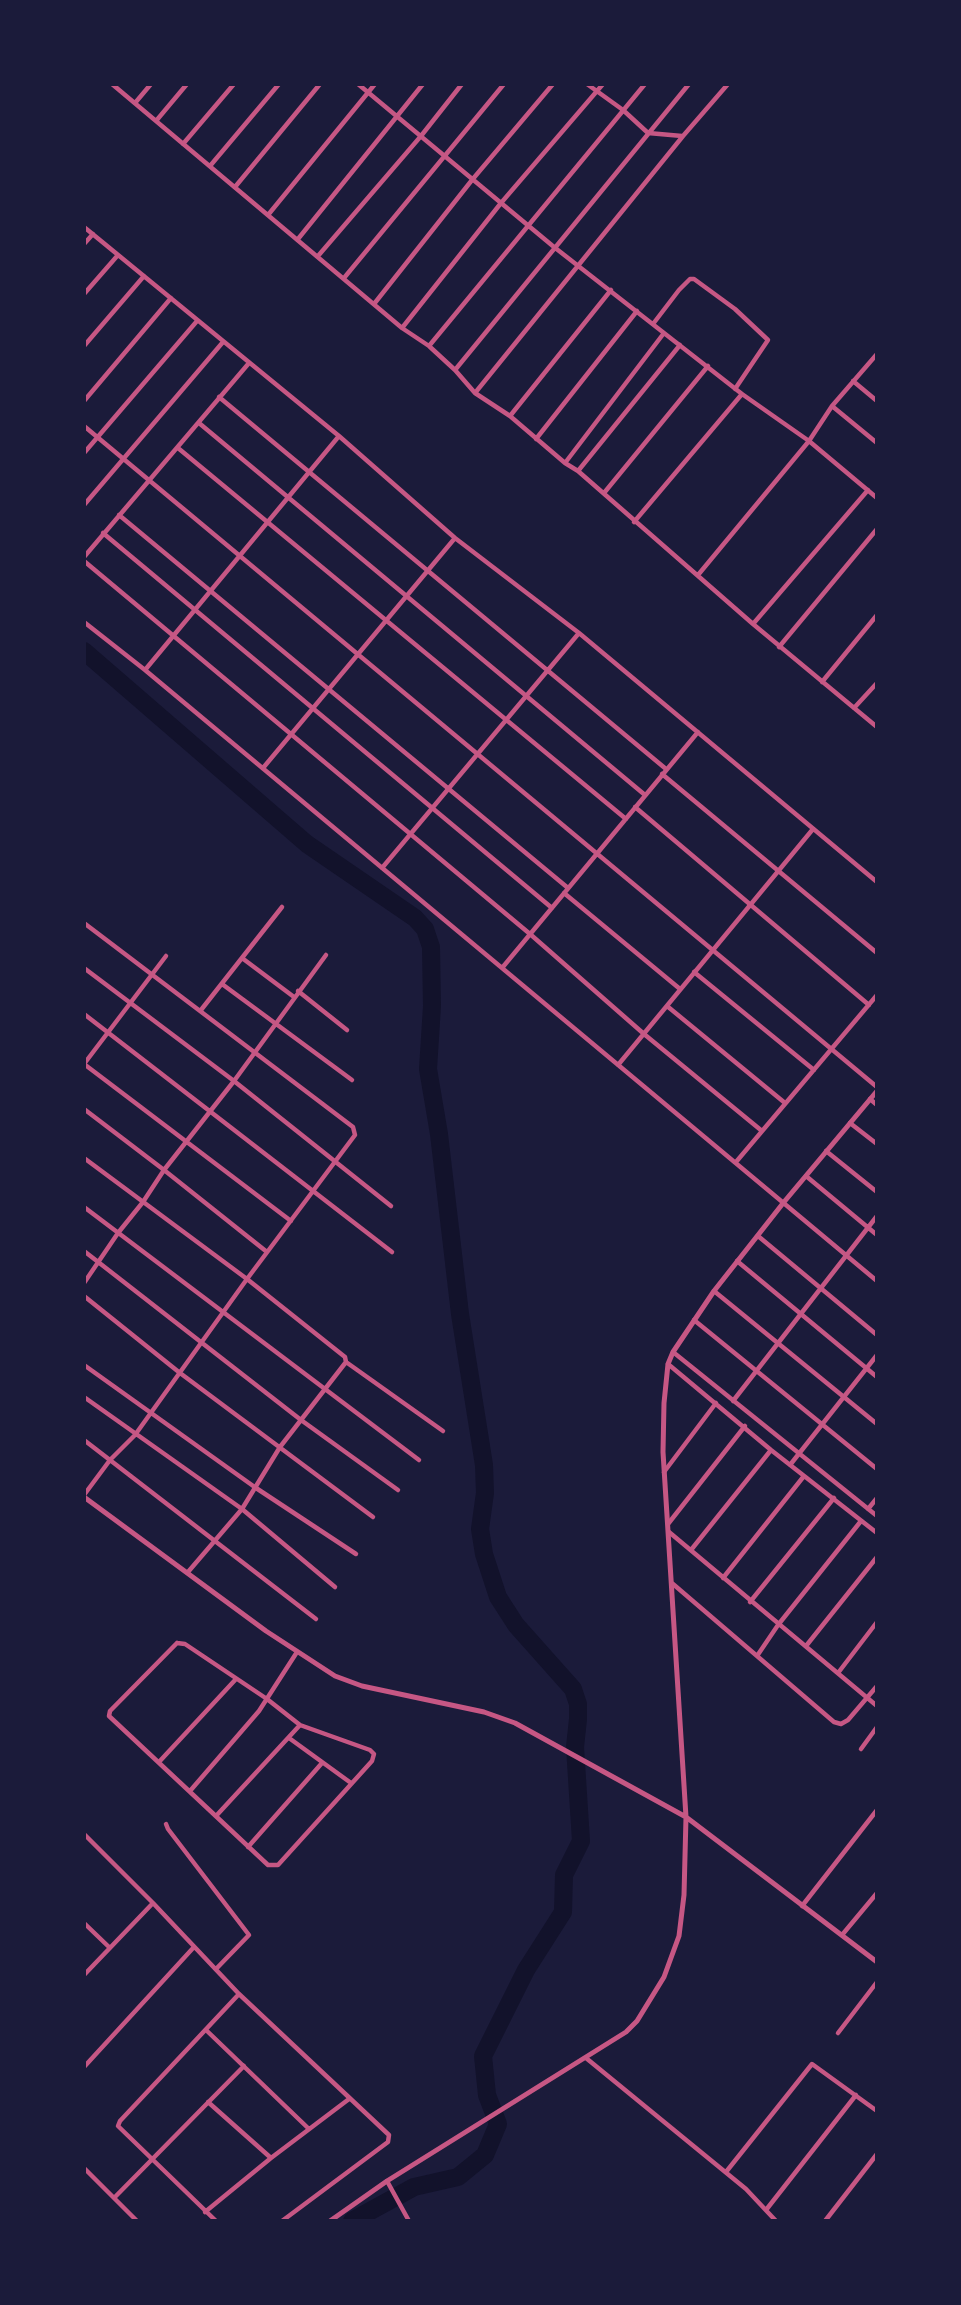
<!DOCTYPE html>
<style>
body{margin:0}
#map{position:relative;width:961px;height:2305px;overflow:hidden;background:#1b1b3a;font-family:Ubuntu,sans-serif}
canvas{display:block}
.frame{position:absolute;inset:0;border:86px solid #1b1b3a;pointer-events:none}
</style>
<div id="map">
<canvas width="961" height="2305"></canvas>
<div class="frame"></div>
</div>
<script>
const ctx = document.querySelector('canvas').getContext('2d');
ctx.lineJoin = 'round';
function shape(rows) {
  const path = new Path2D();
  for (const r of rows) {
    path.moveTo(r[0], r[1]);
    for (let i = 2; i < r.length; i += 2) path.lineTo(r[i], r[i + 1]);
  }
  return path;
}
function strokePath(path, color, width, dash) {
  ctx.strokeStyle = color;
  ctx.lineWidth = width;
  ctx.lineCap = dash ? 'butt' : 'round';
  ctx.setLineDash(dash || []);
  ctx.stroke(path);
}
strokePath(shape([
 [84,651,307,844,415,918,425,929,431,947,432,1006,428,1069,439,1134,460,1314,484,1465,485,1493,480,1529,484,1554,498,1597,516,1625,573,1689,578,1704,578,1719,575,1747,581,1841,564,1875,563,1912,526,1970,483,2056,487,2095,498,2124,485,2155,458,2177,414,2187,352,2221]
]), '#12122b', 18);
strokePath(shape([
 [112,84,402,328,429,346,455,370,475,393,510,416,565,463,578,471,753,624,877,727],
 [358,84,554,247,742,394,809,441,877,498],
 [587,84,623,110,648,133,682,136],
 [135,103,151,84],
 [156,121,187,84],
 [183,144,234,84],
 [210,166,279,84],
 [235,187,320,84],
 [268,215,375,84],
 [84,227,339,436,455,538,579,633,877,882],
 [298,239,423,84],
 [84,244,93,234],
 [318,256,421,136,462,84],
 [344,278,504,84],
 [84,294,118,255],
 [374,304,472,180,553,84],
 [653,324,679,290,690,279,694,279,735,309,768,340,735,389],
 [402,328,501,203,603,84],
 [84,346,144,276],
 [429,346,645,84],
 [455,370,689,84],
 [853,381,877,401],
 [475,393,683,136,728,84],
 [219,397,666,769],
 [84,401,171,298],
 [832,406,877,443],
 [510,416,611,290],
 [199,423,645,795],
 [84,426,877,1087],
 [536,439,637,311],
 [178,448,626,819],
 [84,453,197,321],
 [565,463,664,333],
 [578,471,680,345],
 [604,493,708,366],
 [84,505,223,342],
 [119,515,568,888],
 [634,522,742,394],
 [103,533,552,908],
 [84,557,249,363],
 [84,561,530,934,644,1034,762,1131],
 [698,575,809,441,832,406,877,354],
 [84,622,145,670,877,1281],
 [753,624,868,490],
 [779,647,877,529],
 [145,670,339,436],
 [822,682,877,615],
 [854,708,877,683],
 [263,768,455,538],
 [662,774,877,953],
 [635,807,869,1005],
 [382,868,579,633],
 [564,893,680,989],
 [84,923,353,1127,355,1135,247,1279,135,1435,110,1460,84,1495],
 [242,958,294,997],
 [84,968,234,1081,391,1206],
 [502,968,698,732],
 [694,972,814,1070],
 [222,984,352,1080],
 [298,991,347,1030],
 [667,1006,785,1103],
 [201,1010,282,907],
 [84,1014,392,1252],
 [84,1064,291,1221],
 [84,1064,166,956],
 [618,1065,813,829],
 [870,1099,877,1105],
 [84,1109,164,1170,267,1252],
 [850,1123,877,1144],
 [826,1151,877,1192],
 [84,1158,247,1279,345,1357,346,1362,443,1431],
 [736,1162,877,995],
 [806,1176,877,1235],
 [84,1207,419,1460],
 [758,1236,877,1335],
 [84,1251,301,1420,398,1490],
 [737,1261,877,1377],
 [84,1283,118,1233,143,1202,164,1170,234,1081,326,955],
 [714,1291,877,1424],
 [84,1296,180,1373,373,1517],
 [694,1320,877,1469],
 [673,1352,877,1516],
 [668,1364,771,1450,877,1533],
 [84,1365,256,1488,356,1554],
 [84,1397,242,1509,335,1587],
 [733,1401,877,1216],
 [84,1440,316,1619],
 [790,1465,877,1355],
 [664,1472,716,1403],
 [868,1509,877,1498],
 [668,1524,745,1426],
 [669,1532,877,1706],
 [691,1550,771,1450],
 [188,1572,242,1509,280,1447,346,1362],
 [723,1578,804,1476],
 [673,1584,834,1722,841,1724,848,1720,877,1686],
 [750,1602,834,1498],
 [177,1643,185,1644,267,1699,300,1725,370,1750,374,1754,372,1761,278,1865,268,1865,109,1716,110,1711,177,1643],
 [806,1646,877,1557],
 [757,1656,778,1625,861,1521],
 [838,1673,877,1622],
 [289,1738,351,1783],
 [861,1749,877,1727],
 [159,1762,236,1679],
 [190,1791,259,1711,297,1652],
 [216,1816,300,1725],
 [166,1824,168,1829,249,1935,216,1969],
 [84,1834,153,1903,239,1994,389,2135,388,2142,282,2221],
 [248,1847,322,1763],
 [802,1906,877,1810],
 [84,1923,110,1948],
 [842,1935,877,1893],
 [84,1975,153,1903],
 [206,2030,309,2129],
 [838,2033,877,1982],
 [586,2058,746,2189,776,2221],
 [84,2067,194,1947],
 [208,2102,271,2158],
 [84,2168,137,2221],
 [726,2172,812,2064,877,2111],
 [387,2181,409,2221],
 [114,2198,244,2066],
 [766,2210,856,2095],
 [205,2212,271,2158,349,2099],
 [216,2221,118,2126,120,2121,239,1994],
 [825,2221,877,2154]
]), '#c65784', 4.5);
strokePath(shape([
 [84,1497,266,1631,335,1676,362,1686,484,1712,515,1723,686,1817,877,1962],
 [330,2221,387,2181,626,2032,637,2021,664,1977,679,1936,684,1895,686,1817,663,1452,664,1403,668,1364,673,1352,714,1291,784,1202,877,1091]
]), '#c65784', 5);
</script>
